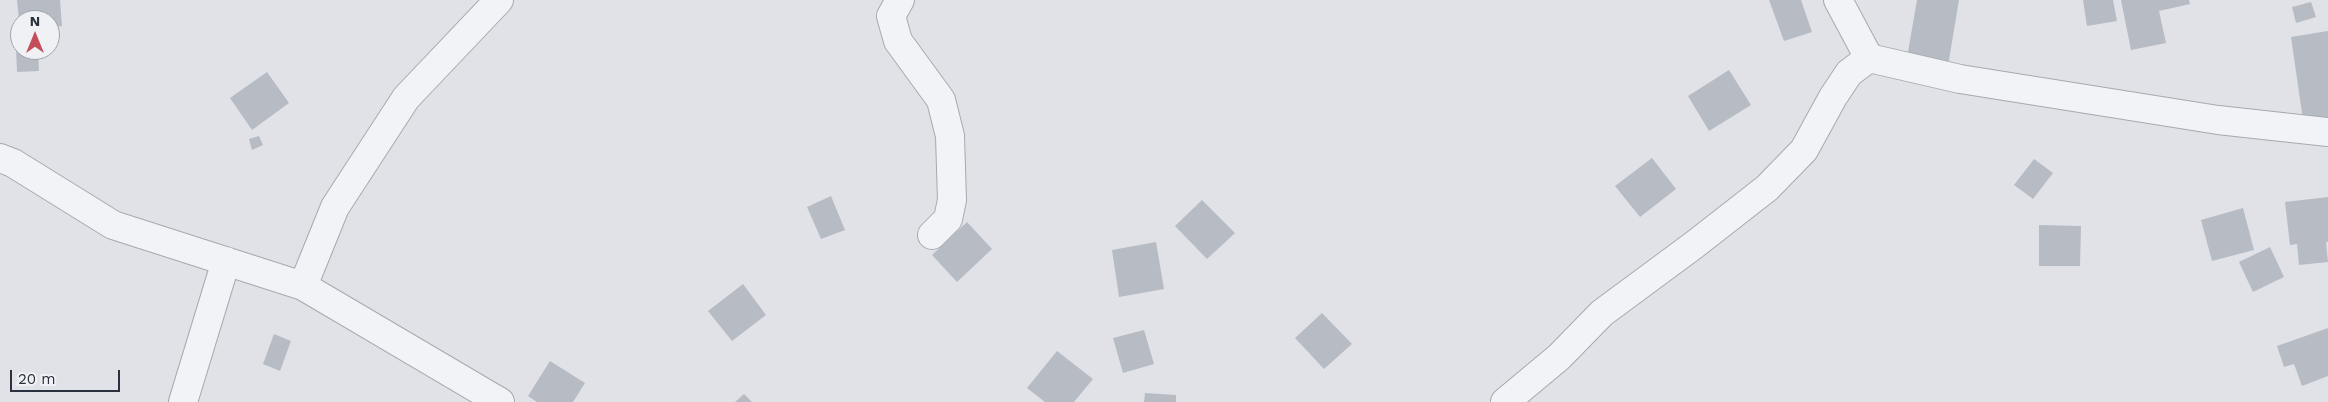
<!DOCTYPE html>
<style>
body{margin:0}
#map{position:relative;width:2328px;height:402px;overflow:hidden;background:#e0e2e7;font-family:"Work Sans",sans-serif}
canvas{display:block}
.north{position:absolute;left:10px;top:10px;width:50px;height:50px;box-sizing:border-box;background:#eff1f5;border:1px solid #a0a4ab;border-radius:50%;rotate:0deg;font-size:14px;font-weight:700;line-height:20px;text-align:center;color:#2a303d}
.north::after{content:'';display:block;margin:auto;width:18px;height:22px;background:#c34e59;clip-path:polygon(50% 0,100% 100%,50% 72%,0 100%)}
.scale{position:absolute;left:10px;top:370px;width:110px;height:22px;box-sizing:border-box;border:2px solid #2a303d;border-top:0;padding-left:6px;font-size:15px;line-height:18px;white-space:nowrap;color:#2a303d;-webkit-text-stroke:4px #eff1f5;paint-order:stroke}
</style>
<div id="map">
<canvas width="2328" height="402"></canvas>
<div class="north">N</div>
<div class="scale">20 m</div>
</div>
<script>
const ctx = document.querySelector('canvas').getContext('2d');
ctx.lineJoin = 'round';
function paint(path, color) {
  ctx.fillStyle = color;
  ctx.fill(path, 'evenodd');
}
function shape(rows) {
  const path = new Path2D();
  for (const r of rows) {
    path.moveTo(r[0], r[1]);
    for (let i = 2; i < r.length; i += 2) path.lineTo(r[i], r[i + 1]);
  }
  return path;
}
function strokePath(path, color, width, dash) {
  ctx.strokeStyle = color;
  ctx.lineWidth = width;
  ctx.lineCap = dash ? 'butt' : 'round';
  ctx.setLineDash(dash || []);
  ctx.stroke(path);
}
paint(shape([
 [17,0,60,0,62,26,50,28,50,20,19,20],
 [1769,0,1801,0,1812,32,1784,41],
 [1917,0,1959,0,1948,66,1907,58],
 [2083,0,2113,0,2117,21,2087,26],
 [2121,0,2189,0,2190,4,2159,11,2166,43,2131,50],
 [2311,2,2316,17,2296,23,2292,7],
 [2328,31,2328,117,2303,120,2291,37],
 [20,47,20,50,38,50,39,71,17,72,16,48],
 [1729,70,1751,105,1709,131,1688,96],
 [267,72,289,103,252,130,230,98],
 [259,136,263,145,252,150,249,139],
 [1652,158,1676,189,1640,217,1615,186],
 [2034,159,2053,173,2033,199,2014,185],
 [831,196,845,230,821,239,807,207],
 [2328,197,2328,242,2326,242,2328,262,2299,265,2297,244,2290,245,2285,202],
 [1202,200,1235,233,1207,259,1175,226],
 [2243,208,2254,250,2212,261,2201,220],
 [967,222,992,249,957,282,932,255],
 [2039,225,2081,226,2080,266,2039,266],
 [1156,242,1164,289,1119,297,1112,250],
 [2270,247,2284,277,2253,292,2239,262],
 [743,284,766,315,732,341,708,311],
 [1322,313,1352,344,1324,369,1295,338],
 [2328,328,2328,376,2302,386,2294,364,2284,367,2277,346],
 [1144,330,1154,364,1123,373,1113,338],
 [274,334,291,341,280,371,263,364],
 [1057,351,1093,379,1074,402,1045,402,1027,388],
 [550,361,585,383,573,402,537,402,528,396],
 [1145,393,1176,395,1176,402,1144,402],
 [744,394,752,402,735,402]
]), '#b7bbc4');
const minor = shape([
 [900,0,891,16,898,41,941,100,950,136,952,200,948,219,932,235],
 [1838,0,1869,58,1960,79,2218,120,2328,132],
 [0,158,13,163,113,225,303,286,500,402],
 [303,286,335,207,406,98,499,0],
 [183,402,226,261],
 [1505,402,1559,357,1602,313,1694,245,1767,188,1804,150,1833,97,1849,73,1869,58]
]);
strokePath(minor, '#a6a9b1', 30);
strokePath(minor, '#f2f3f6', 28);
</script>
